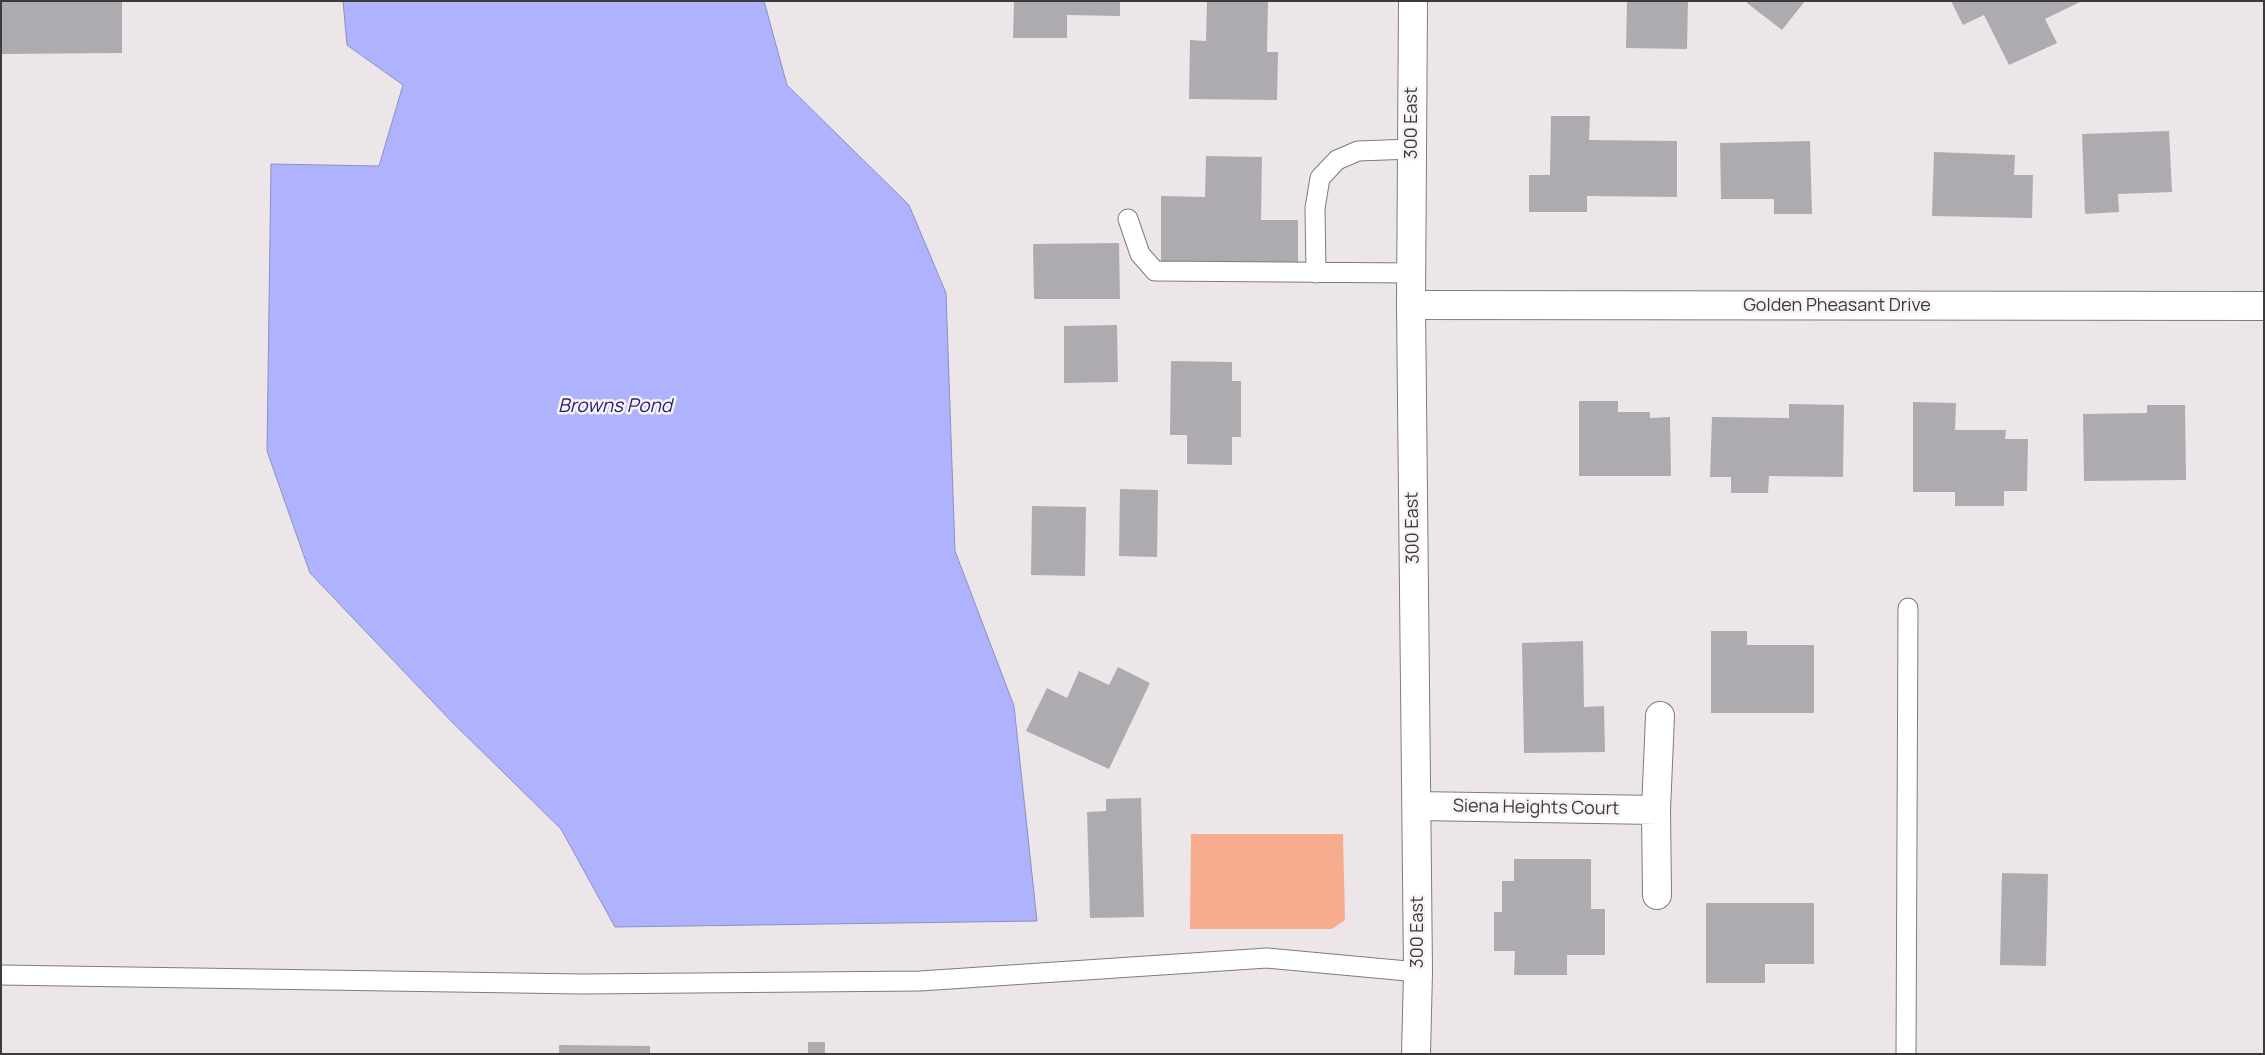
<!DOCTYPE html>
<style>
body{margin:0}
#map{position:relative;width:2265px;height:1055px;overflow:hidden;background:#ece6e9;font-family:Manrope,sans-serif}
canvas{display:block}
.frame{position:absolute;inset:0;border:2px solid #3c3a3b;pointer-events:none}
</style>
<div id="map">
<canvas width="2265" height="1055"></canvas>
<div class="frame"></div>
</div>
<script>
const ctx = document.querySelector('canvas').getContext('2d');
ctx.lineJoin = 'round';
function paint(path, color) {
  ctx.fillStyle = color;
  ctx.fill(path, 'evenodd');
}
function shape(rows) {
  const path = new Path2D();
  for (const r of rows) {
    path.moveTo(r[0], r[1]);
    for (let i = 2; i < r.length; i += 2) path.lineTo(r[i], r[i + 1]);
  }
  return path;
}
function strokePath(path, color, width, dash) {
  ctx.strokeStyle = color;
  ctx.lineWidth = width;
  ctx.lineCap = dash ? 'butt' : 'round';
  ctx.setLineDash(dash || []);
  ctx.stroke(path);
}
function drawText(font, color, halo, rows, align = 'center') {
  ctx.font = font + ' Manrope,sans-serif';
  ctx.lineWidth = 5;
  ctx.setLineDash([]);
  ctx.textBaseline = 'middle';
  ctx.strokeStyle = halo;
  ctx.fillStyle = color;
  for (const [text, x, y, turn = 0] of rows) {
    ctx.save();
    ctx.translate(x, y);
    ctx.rotate((+turn || 0) * Math.PI / 180);
    ctx.textAlign = isNaN(turn) ? turn : align;
    if (halo) ctx.strokeText(text, 0, 0);
    ctx.fillText(text, 0, 0);
    ctx.restore();
  }
}
paint(shape([
 [1191,834,1343,834,1345,920,1332,929,1190,929]
]), '#f7ac8d');
const water = shape([
 [343,1,764,1,787,85,909,205,946,293,955,551,1014,706,1037,921,615,927,561,829,451,721,310,573,267,451,271,164,379,166,403,85,347,45,343,1]
]);
paint(water, '#afb3fd');
strokePath(water, '#8c8fc3', 1);
paint(shape([
 [1,1,122,1,122,53,1,54],
 [1014,1,1120,1,1120,16,1067,15,1067,38,1013,38],
 [1207,1,1268,1,1267,52,1278,52,1277,100,1189,99,1190,40,1206,41],
 [1627,1,1688,1,1687,49,1626,48],
 [1748,1,1805,1,1782,30,1747,3],
 [1951,1,2082,1,2045,19,2057,43,2009,65,1984,15,1963,25],
 [1551,116,1590,116,1589,140,1677,141,1677,197,1587,196,1587,212,1529,212,1529,175,1550,175],
 [2169,131,2172,192,2118,194,2119,212,2085,214,2082,134],
 [1810,141,1812,214,1774,214,1774,199,1721,199,1720,143],
 [1934,152,2015,155,2014,175,2033,175,2032,218,1932,216],
 [1206,156,1262,157,1261,220,1298,220,1298,264,1161,262,1161,196,1205,197],
 [1119,243,1120,299,1034,299,1033,244],
 [1117,325,1118,382,1064,383,1064,326],
 [1171,361,1232,362,1232,381,1241,381,1241,437,1232,437,1232,465,1187,464,1187,435,1170,435],
 [1579,401,1618,401,1618,412,1650,412,1650,418,1670,417,1671,476,1579,476],
 [1913,402,1956,403,1955,430,2006,430,2005,439,2028,439,2027,491,2004,491,2004,506,1955,506,1955,492,1913,492],
 [1789,404,1844,405,1843,477,1769,476,1768,493,1731,493,1731,477,1710,477,1712,417,1789,418],
 [2147,405,2185,405,2186,480,2084,481,2083,414,2147,413],
 [1120,489,1158,490,1157,557,1119,556],
 [1032,506,1086,507,1085,576,1031,575],
 [1711,631,1747,631,1747,645,1814,645,1814,713,1711,713],
 [1583,641,1584,707,1604,706,1605,752,1524,753,1522,643],
 [1118,667,1150,683,1109,769,1026,731,1047,688,1067,698,1079,671,1109,685],
 [1141,798,1144,917,1090,918,1087,812,1106,811,1106,799],
 [1514,859,1591,859,1591,909,1605,909,1605,955,1567,955,1567,975,1514,975,1515,951,1494,951,1494,912,1502,912,1502,881,1514,881],
 [2002,873,2048,874,2046,966,2000,965],
 [1706,903,1814,903,1814,964,1765,964,1765,983,1706,983],
 [808,1042,825,1042,825,1054,808,1054],
 [559,1045,650,1046,650,1054,559,1054]
]), '#aeabb0');
const lane = shape([
 [1128,219,1140,254,1155,271,1411,273],
 [1316,273,1315,208,1320,178,1337,160,1358,151,1412,149],
 [1,975,582,984,920,981,1267,958,1418,972],
 [1906,1054,1908,608]
]);
const street = shape([
 [1411,305,2264,306],
 [1417,806,1656,810],
 [1657,895,1656,810,1660,716]
]);
const secondary = shape([
 [1413,1,1411,305,1418,972,1416,1054]
]);
strokePath(lane, '#807b7d', 21);
strokePath(street, '#807b7d', 30);
strokePath(secondary, '#807b7d', 30);
strokePath(lane, '#fff', 19);
strokePath(street, '#fff', 28);
strokePath(secondary, '#fff', 28);
drawText('18px', '#3c3a3b', '#f9f3f6', [
 ["300 East",1412,123,-90],
 ["Golden Pheasant Drive",1837,306],
 ["300 East",1413,528,-91],
 ["Siena Heights Court",1536,808,1],
 ["300 East",1418,932,-90]
]);
drawText('italic 19px', '#2b2072', '#f9f3f6', [
 ["Browns Pond",615,407]
]);
</script>
